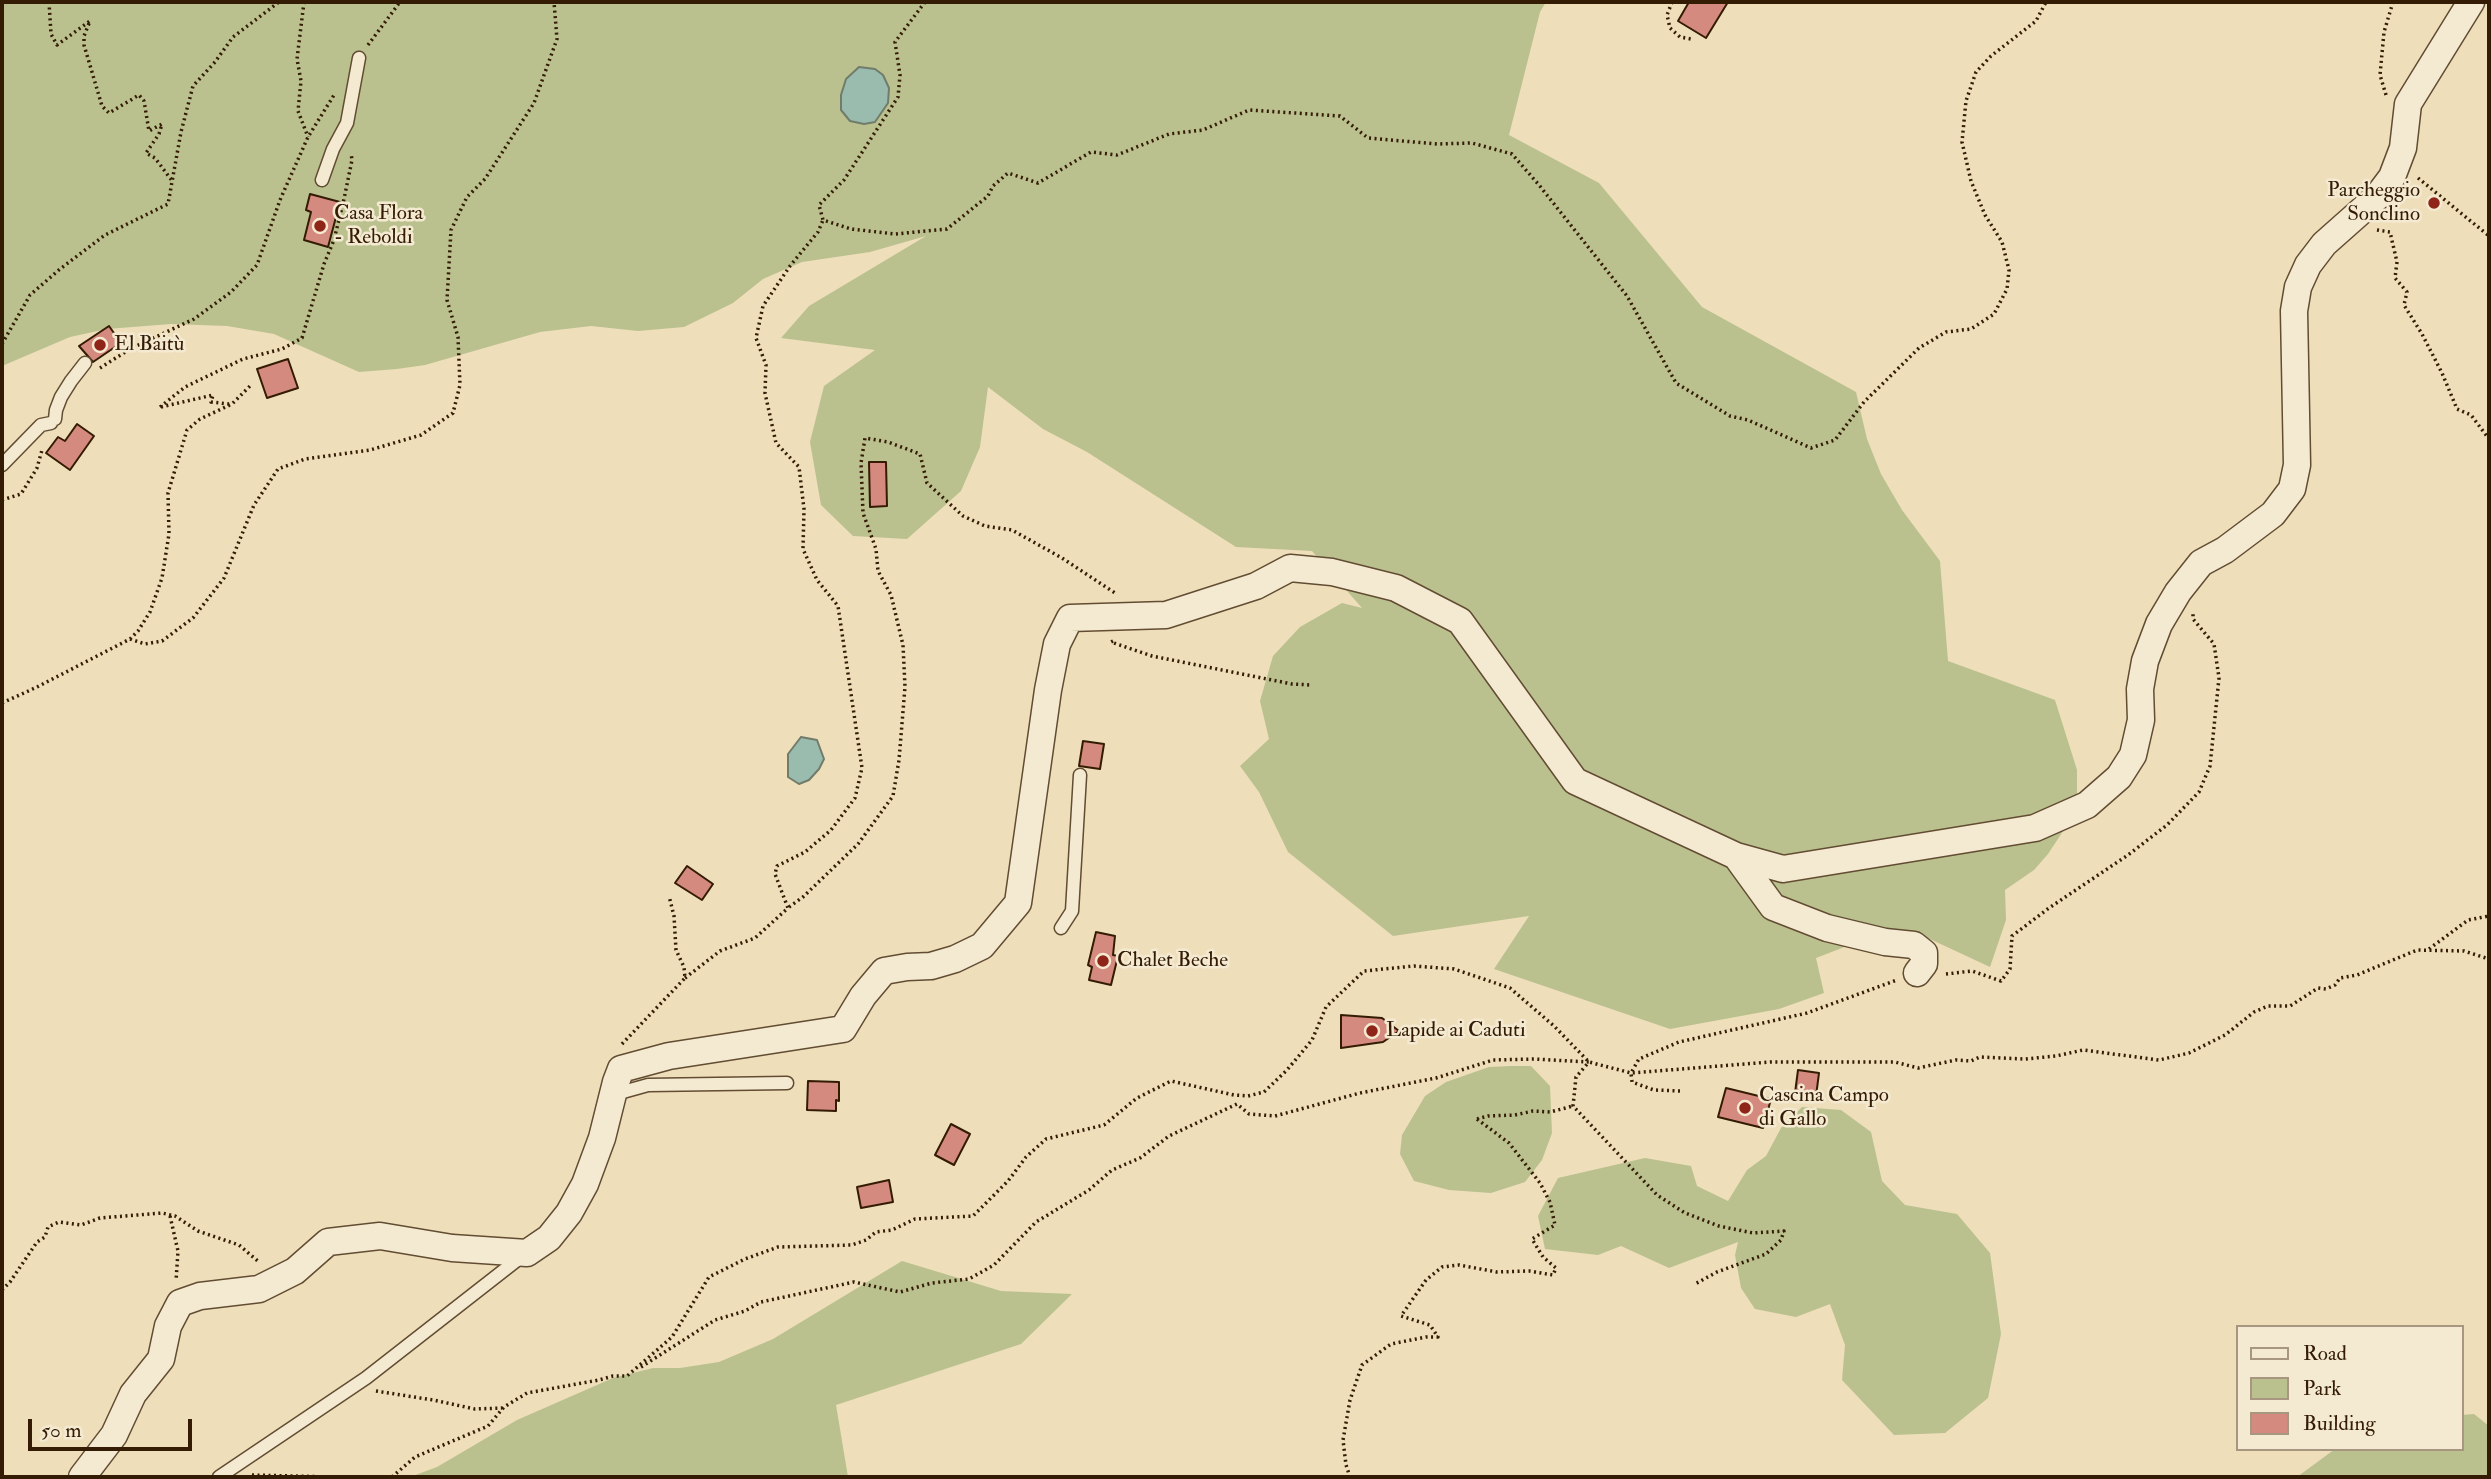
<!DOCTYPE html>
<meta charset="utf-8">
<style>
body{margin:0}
#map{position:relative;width:2491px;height:1479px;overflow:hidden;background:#eedeba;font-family:"IM FELL Double Pica",serif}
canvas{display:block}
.frame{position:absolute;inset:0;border:4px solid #341b04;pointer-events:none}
.legend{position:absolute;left:2236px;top:1325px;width:228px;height:126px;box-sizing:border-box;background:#f4ead2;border:2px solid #a79780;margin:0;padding:9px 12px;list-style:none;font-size:21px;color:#341b04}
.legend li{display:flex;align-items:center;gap:14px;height:35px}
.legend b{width:35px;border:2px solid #a79780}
.scale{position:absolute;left:28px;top:1419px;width:164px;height:32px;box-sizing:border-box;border:4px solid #341b04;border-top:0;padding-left:9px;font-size:21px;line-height:24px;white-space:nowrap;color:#341b04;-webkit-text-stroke:5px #f4ead2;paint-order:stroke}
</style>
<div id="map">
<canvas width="2491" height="1479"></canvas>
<div class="frame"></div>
<ul class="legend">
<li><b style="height:9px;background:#f4ead2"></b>Road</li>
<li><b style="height:19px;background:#bac18f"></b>Park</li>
<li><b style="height:19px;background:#d48a7e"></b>Building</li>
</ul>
<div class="scale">50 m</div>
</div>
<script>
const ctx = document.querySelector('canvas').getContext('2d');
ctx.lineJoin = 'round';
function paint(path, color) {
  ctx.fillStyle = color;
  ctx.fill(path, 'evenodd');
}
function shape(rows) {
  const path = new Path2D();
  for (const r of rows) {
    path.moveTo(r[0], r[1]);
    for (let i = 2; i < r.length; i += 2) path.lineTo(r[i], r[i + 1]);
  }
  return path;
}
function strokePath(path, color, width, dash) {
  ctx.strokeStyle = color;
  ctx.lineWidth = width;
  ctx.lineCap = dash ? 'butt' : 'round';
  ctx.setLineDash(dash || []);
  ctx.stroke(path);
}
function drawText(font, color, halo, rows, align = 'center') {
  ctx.font = font + ' "IM FELL Double Pica",serif';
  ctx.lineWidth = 5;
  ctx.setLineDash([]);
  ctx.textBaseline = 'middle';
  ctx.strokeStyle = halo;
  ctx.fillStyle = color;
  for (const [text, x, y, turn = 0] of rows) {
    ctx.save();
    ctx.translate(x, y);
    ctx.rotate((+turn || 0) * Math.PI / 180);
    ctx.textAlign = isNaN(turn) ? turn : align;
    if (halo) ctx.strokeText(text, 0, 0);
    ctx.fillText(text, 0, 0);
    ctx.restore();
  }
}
paint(shape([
 [2,2,1546,2,1540,12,1509,135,1599,183,1702,307,1856,392,1867,439,1881,474,1902,510,1940,561,1948,661,2055,700,2077,770,2077,810,2048,854,2034,870,2005,890,2006,920,1990,967,1917,933,1847,946,1816,958,1824,993,1779,1009,1670,1029,1494,969,1529,916,1393,936,1288,852,1259,792,1240,766,1269,739,1260,701,1273,656,1300,627,1342,603,1362,608,1312,551,1236,547,1087,452,1043,429,988,387,980,447,961,491,907,539,853,536,821,505,810,442,824,386,875,350,781,338,809,306,926,236,870,252,802,262,763,279,733,303,684,327,638,331,591,326,540,332,425,365,397,369,359,372,274,334,227,326,171,324,107,329,70,337,2,366],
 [883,75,889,88,888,103,876,122,864,124,850,121,841,110,841,95],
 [1511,1066,1531,1066,1550,1086,1552,1133,1542,1160,1525,1182,1491,1193,1449,1190,1414,1181,1400,1154,1402,1135,1425,1096,1446,1082,1489,1067],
 [1802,1107,1841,1110,1871,1132,1882,1181,1905,1205,1957,1214,1990,1253,2001,1334,1988,1398,1945,1433,1894,1435,1842,1380,1845,1345,1830,1304,1796,1317,1755,1309,1741,1288,1735,1255,1738,1242,1669,1268,1621,1246,1598,1255,1545,1249,1538,1216,1558,1178,1645,1158,1691,1166,1697,1186,1728,1201,1747,1170,1766,1156,1781,1128],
 [902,1261,1001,1291,1072,1294,1021,1344,836,1405,848,1477,410,1477,437,1467,517,1420,613,1378,653,1368,680,1368,719,1362,773,1339],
 [2474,1414,2489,1426,2489,1477,2297,1477,2335,1449,2461,1449,2461,1415]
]), '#bac18f');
const water = shape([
 [859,67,875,69,883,75,889,88,888,103,875,122,864,124,850,121,841,110,841,95,846,79,859,67],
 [801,737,817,740,824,759,819,769,809,780,799,784,788,777,788,754,801,737]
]);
paint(water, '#99bcae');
strokePath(water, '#717c6a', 2);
const building = shape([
 [1689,2,1728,2,1706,38,1678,21,1689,2],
 [310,194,340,202,328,247,304,240,311,212,306,210,310,194],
 [109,326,121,343,93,362,79,346,109,326],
 [288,359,298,388,267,398,257,369,288,359],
 [77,424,94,436,70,470,46,453,58,437,65,441,77,424],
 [869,462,886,462,887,506,870,507,869,462],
 [1083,741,1104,744,1100,769,1079,766,1083,741],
 [687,866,713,884,702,900,675,883,687,866],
 [1096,932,1115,936,1113,955,1118,956,1111,985,1089,980,1092,967,1088,965,1096,932],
 [1341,1015,1382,1018,1399,1031,1383,1042,1341,1048,1341,1015],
 [1798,1070,1819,1073,1816,1096,1795,1093,1798,1070],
 [808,1081,839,1082,839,1101,836,1100,836,1111,807,1110,808,1081],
 [1726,1088,1771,1099,1763,1128,1718,1117,1726,1088],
 [951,1124,970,1134,954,1165,935,1155,951,1124],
 [889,1180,893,1202,861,1208,857,1187,889,1180]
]);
paint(building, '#d48a7e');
strokePath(building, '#341b04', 2);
const service = shape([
 [322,180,333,149,347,123,359,58],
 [55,419,56,410,61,397,71,381,85,363],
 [2,465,41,425,51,423],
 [1061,928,1072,911,1080,775],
 [612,1095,648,1085,787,1083],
 [219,1477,366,1378,521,1257]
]);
const minor = shape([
 [1736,856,1773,907,1827,928,1885,942,1914,945,1924,953,1924,964,1917,973],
 [82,1477,114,1435,133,1394,161,1359,168,1326,180,1303,200,1296,259,1289,295,1271,328,1242,380,1236,452,1248,527,1253,549,1238,569,1213,585,1184,602,1138,616,1082,621,1069,669,1056,843,1029,863,996,884,971,907,967,931,966,955,959,982,946,1018,903,1048,690,1057,644,1070,618,1166,615,1256,586,1290,568,1332,572,1396,588,1460,621,1575,781,1736,856,1783,869,2035,828,2087,805,2119,777,2133,755,2141,720,2140,689,2145,661,2159,624,2178,592,2201,563,2225,550,2273,514,2292,489,2297,465,2294,311,2298,287,2308,265,2324,244,2377,197,2392,177,2403,148,2408,104,2471,2]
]);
strokePath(service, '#624c32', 15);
strokePath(minor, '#624c32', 29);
strokePath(shape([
 [49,2,51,34,57,45,90,21,84,36,84,45,102,106,109,113,139,95,144,101,149,131,162,124,159,134,146,153,155,158,173,182],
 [304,2,297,59,301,81,298,111,308,137],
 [925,2,895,42,900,75,898,97,844,180,819,205,823,220,851,229,895,234,947,229,988,196,993,186,1008,173,1038,183,1091,152,1117,155,1169,134,1203,130,1249,110,1340,116,1368,138,1437,144,1472,143,1512,154,1539,185,1627,296,1676,383,1730,416,1748,420,1811,448,1835,440,1864,402,1919,348,1946,332,1971,329,1994,314,2007,289,2009,270,2002,242,1985,215,1971,181,1962,142,1966,101,1976,72,1991,56,2036,21,2046,2],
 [1672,2,1667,15,1670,28,1680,37,1691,39],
 [368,45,400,2],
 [2386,95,2380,75,2384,32,2393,2],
 [2418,178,2489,236],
 [2377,230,2390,232,2397,262,2395,278,2407,292,2404,305,2422,334,2442,373,2457,409,2471,415,2489,439],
 [2,344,30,295,60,269,105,235,168,204,181,132,193,86,215,62,233,37,279,2],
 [100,368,130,349,194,319,231,292,257,265,280,200,308,137,334,95],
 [160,407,185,387,243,359,282,349,302,338,324,264,334,240,344,199,352,160,351,153],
 [161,407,213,395,211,402,229,404],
 [2,500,21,494,37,468,42,450],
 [130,639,145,644,162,641,193,618,224,578,254,505,278,469,305,459,370,450,421,435,453,413,460,385,458,337,447,300,451,230,467,197,485,179,534,103,557,39,554,2],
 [1113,641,1111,642,1152,656,1292,684,1311,685],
 [2,703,37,687,130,639,138,631,150,612,162,578,169,534,168,493,187,430,200,419,232,404,251,385],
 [789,907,803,897,858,844,893,796,899,760,905,687,903,645,891,595,878,571,876,549,863,513,861,463,865,438,888,442,920,454,927,483,963,516,985,526,1012,530,1062,558,1115,593],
 [2429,949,2468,920,2489,916],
 [1946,974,1972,971,2001,981,2010,969,2012,936,2049,908,2128,855,2167,825,2199,792,2210,766,2219,678,2214,644,2193,619,2193,614],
 [685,978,720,951,755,938,788,908,775,874,777,866,805,852,831,830,855,798,862,768,838,606,817,580,803,549,804,509,799,467,776,443,765,393,766,365,756,338,763,306,790,266,818,232,823,220],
 [622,1044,685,978,684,967,676,950,674,916,669,896],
 [1680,1091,1654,1090,1632,1082,1631,1073,1639,1059,1679,1042,1807,1013,1897,980],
 [1477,1119,1488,1116,1515,1115,1533,1111,1550,1112,1573,1106],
 [170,1216,178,1251,176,1281],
 [2,1290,10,1282,37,1242,45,1237,48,1227,59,1222,81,1225,100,1218,162,1213,175,1216,198,1231,239,1245,259,1262],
 [641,1367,715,1320,745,1311,761,1302,854,1282,900,1292,932,1283,969,1279,994,1265,1036,1222,1089,1190,1112,1170,1140,1158,1169,1136,1237,1104,1249,1114,1275,1116,1360,1093,1436,1078,1493,1060,1534,1059,1589,1062,1576,1077,1573,1106,1657,1195,1685,1213,1719,1226,1753,1233,1784,1231,1781,1240,1766,1254,1717,1272,1695,1284],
 [376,1391,433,1400,475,1409,502,1408],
 [252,1475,333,1477],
 [392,1477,415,1457,488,1426,504,1407,527,1393,599,1380,613,1376,627,1376,672,1337,709,1277,745,1259,778,1247,852,1245,866,1240,876,1232,892,1230,915,1219,973,1216,1008,1181,1026,1157,1046,1139,1104,1125,1137,1098,1171,1081,1234,1095,1248,1096,1264,1092,1287,1070,1312,1040,1326,1007,1364,971,1414,966,1454,969,1510,988,1554,1026,1589,1062,1631,1073,1770,1062,1895,1062,1918,1068,1956,1060,1971,1061,1980,1057,2025,1059,2056,1056,2083,1050,2159,1060,2189,1053,2225,1035,2254,1012,2268,1006,2290,1006,2318,988,2326,989,2335,985,2340,978,2357,975,2417,950,2464,951,2489,959],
 [1367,1477,1350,1477,1346,1465,1343,1440,1350,1400,1362,1365,1391,1344,1426,1337,1438,1337,1430,1325,1401,1316,1426,1280,1442,1267,1459,1265,1497,1272,1529,1271,1553,1275,1556,1268,1543,1257,1532,1239,1555,1225,1550,1202,1540,1183,1509,1143,1477,1119]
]), '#341b04', 3.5, [2, 3.5]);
strokePath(service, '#f4ead2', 12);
strokePath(minor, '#f4ead2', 26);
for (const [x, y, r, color] of [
 [2434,203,7,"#8f2418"],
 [320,226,7,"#8f2418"],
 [100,345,7,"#8f2418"],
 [1103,961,7,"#8f2418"],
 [1372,1031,7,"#8f2418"],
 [1745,1108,7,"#8f2418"]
]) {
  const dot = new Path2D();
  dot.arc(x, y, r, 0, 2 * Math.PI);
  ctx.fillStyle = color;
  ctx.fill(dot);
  strokePath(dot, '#f4ead2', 2.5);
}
drawText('21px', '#341b04', '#f4ead2', [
 ["Parcheggio",2420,191,"right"],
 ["Sonclino",2420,215,"right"],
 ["Casa Flora",334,214],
 ["- Reboldi",334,238],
 ["El Baitù",114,345],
 ["Chalet Beche",1117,961],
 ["Lapide ai Caduti",1386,1031],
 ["Cascina Campo",1759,1096],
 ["di Gallo",1759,1120]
], 'left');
</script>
